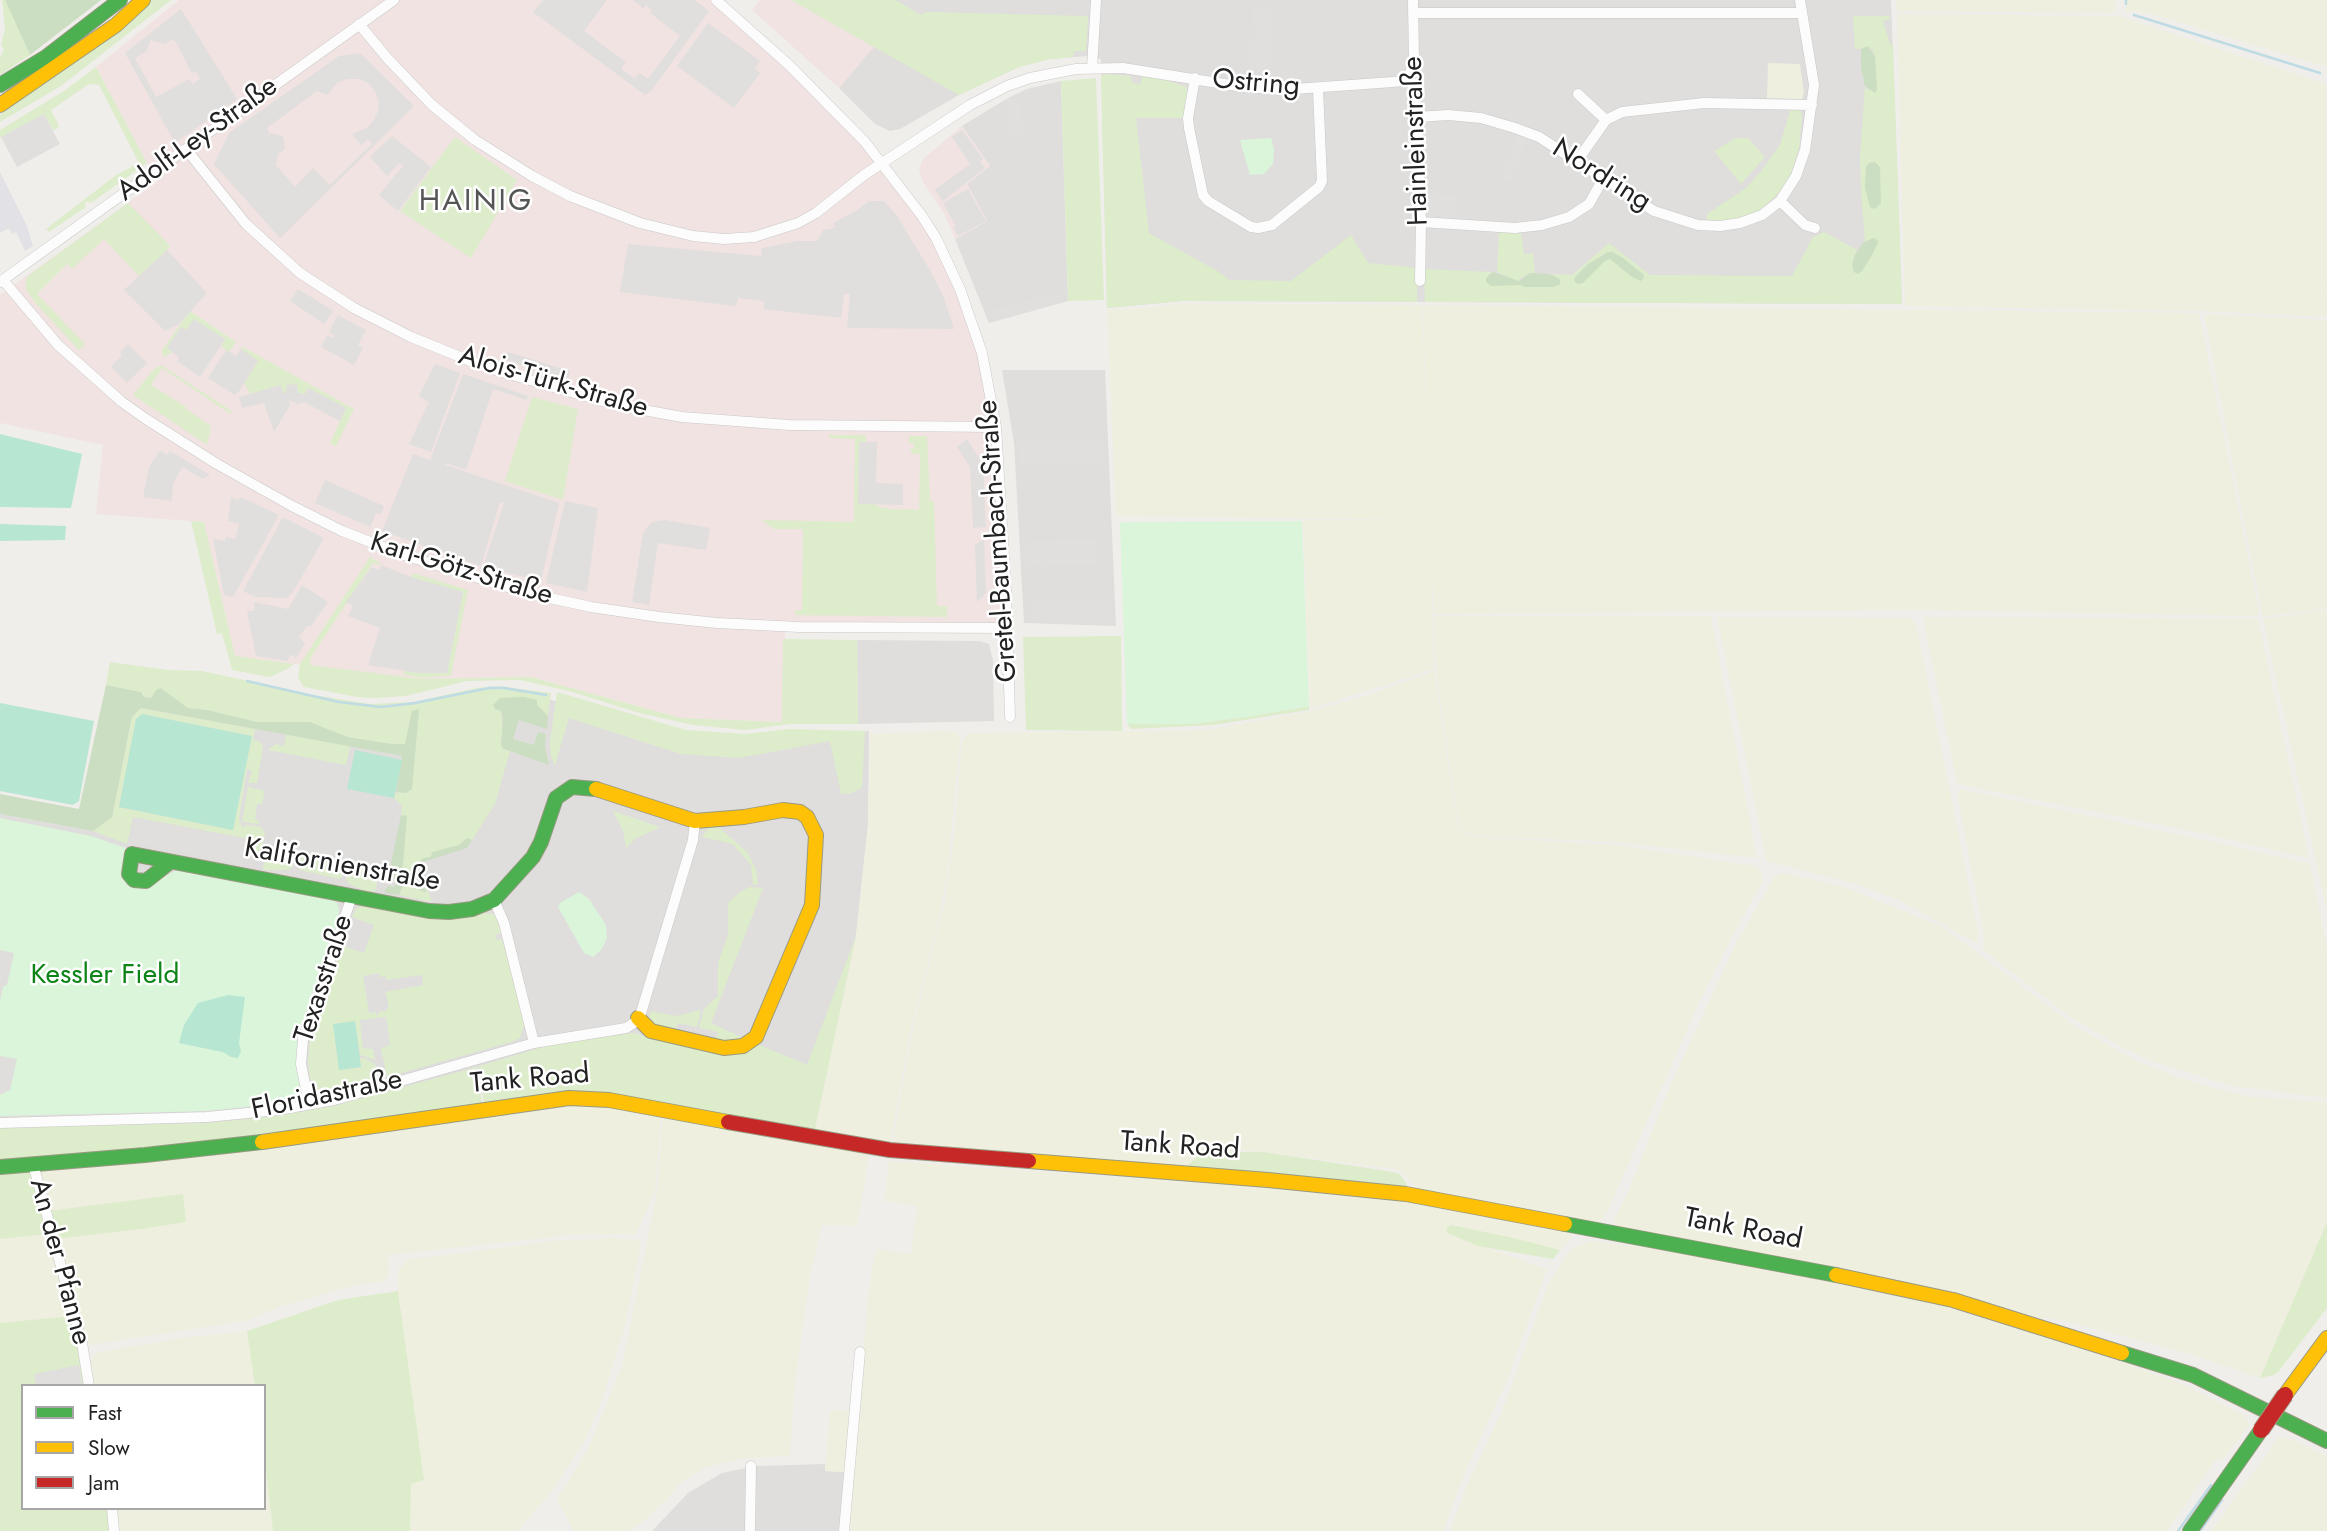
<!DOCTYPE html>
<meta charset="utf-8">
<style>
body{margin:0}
#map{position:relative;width:2327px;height:1531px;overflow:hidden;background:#f0eeeb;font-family:Jost,sans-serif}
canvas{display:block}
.legend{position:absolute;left:21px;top:1384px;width:245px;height:126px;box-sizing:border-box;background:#fff;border:2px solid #a7a7a7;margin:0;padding:9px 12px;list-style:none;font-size:21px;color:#222}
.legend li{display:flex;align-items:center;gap:14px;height:35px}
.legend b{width:35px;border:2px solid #a7a7a7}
</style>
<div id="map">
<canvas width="2327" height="1531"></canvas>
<ul class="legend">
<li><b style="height:9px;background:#4caf50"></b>Fast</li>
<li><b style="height:9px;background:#ffc107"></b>Slow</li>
<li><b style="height:9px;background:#c62828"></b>Jam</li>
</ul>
</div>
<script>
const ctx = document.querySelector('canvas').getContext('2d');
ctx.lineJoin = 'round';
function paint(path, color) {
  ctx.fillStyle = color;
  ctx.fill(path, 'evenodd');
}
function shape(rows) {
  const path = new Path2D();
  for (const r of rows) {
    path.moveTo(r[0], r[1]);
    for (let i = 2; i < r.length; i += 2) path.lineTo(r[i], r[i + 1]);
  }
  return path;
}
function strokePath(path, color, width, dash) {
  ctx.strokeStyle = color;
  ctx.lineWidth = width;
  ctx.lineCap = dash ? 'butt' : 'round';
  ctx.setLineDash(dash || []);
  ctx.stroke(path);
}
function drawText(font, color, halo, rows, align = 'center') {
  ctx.font = font + ' Jost,sans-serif';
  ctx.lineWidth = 5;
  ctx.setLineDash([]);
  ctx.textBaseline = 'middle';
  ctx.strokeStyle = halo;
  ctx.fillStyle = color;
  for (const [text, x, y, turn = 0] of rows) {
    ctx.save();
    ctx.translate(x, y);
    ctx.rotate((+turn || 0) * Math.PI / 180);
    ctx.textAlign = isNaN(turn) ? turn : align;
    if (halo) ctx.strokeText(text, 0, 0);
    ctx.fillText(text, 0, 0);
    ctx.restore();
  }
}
paint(shape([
 [791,0,1891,0,1902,304,1183,301,1107,308,1101,59,1087,56,1050,59,1019,67,959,95,900,129,890,131,875,124,839,88,873,47],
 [1061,81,1068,301,989,323,955,239,987,221,967,184,990,166,962,126,1008,98,1027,89],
 [1002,370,1105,370,1116,626,1024,623,1014,443],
 [857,640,980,641,989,644,993,660,994,721,858,724],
 [486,689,528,693,680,738,760,739,869,731,868,825,856,936,814,1133,593,1075,337,1116,0,1136,0,814,93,831,141,708,403,756,413,702],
 [825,1464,825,1471,845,1472,841,1531,652,1531,688,1493,722,1473,757,1466]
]), '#dfdedc');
paint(shape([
 [179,0,714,0,833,110,908,197,959,289,988,384,1007,628,785,626,784,722,681,718,531,677,423,679,235,657,204,522,96,514,103,445,0,423,0,295,157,182,96,67],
 [760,0,791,0,874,47,839,88,752,10],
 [962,126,990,166,967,184,987,221,955,239,945,215,922,180,919,169,923,159]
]), '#f1e3e1');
paint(shape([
 [1896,0,2116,0,2116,11,2115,13,1897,11],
 [2127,0,2327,0,2327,67,2149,13,2133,11,2126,13],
 [1897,14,2119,16,2326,84,2327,317,2202,311,1905,306],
 [1768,63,1800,64,1804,92,1802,99,1767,98],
 [1183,303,1422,305,1430,520,1423,305,2199,313,2259,613,2257,616,1917,610,1434,614,1431,561,1434,669,1310,709,1303,520,1424,520,1116,516,1107,310,1149,308],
 [2204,314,2327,320,2327,608,2264,616,2262,614],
 [2327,610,2327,912,2263,619],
 [1434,616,1711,616,1757,858,1615,842,1477,836,1468,833,1460,826,1457,815,1436,669],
 [1717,617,1911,618,1916,625,1950,790,1978,932,1978,944,1899,900,1853,883,1766,861],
 [1923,617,2258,619,2309,858,2191,831,1957,784],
 [1434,671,1456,815,1459,827,1467,834,1477,837,1615,845,1757,866,1763,875,1762,883,1737,927,1698,1005,1605,1217,1598,1222,1418,1190,1401,1171,1394,1169,1265,1152,1222,1150,1197,1157,1183,1170,892,1146,912,1033,945,901,954,836,962,741,969,733,1188,731,1215,729,1311,711,1365,696],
 [942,731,954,732,958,734,960,740,948,866,938,925,910,1032,890,1145,814,1133,856,936,868,825,870,734],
 [1960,789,2214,842,2310,864,2327,948,2327,1098,2232,1086,2155,1062,2125,1049,2072,1018,1983,950,1984,936,1957,793],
 [1784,873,1844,887,1943,927,2076,1027,2137,1061,2177,1077,2221,1090,2252,1097,2327,1102,2327,1222,2260,1378,2190,1354,2062,1320,2046,1318,2031,1320,1616,1226,1614,1220,1628,1192,1671,1084,1737,941,1775,876],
 [587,1102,661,1115,655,1192,636,1234,572,1235,388,1255,389,1275,382,1282,356,1285,279,1307,246,1321,90,1345,85,1343,55,1239,186,1222,183,1195,48,1211,40,1172,42,1167],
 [663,1115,870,1152,857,1226,822,1225,810,1276,795,1383,790,1456,744,1458,707,1467,680,1483,666,1501,645,1520,628,1531,574,1531,557,1500,588,1449,622,1366,657,1192],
 [889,1161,1375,1195,1572,1231,1572,1237,1560,1250,1451,1225,1447,1227,1447,1234,1547,1269,1507,1381,1467,1467,1443,1531,841,1531,845,1472,825,1471,830,1410,858,1412,869,1287,876,1249,911,1254,917,1206,884,1201],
 [47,1234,72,1316,0,1323,0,1239],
 [613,1238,638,1240,641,1244,625,1326,600,1406,584,1442,554,1489,518,1531,410,1531,411,1484,424,1480,398,1291,398,1271,406,1260,561,1240],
 [1591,1241,1652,1248,1931,1301,2020,1326,2183,1384,2242,1414,2247,1419,2249,1426,2222,1460,2216,1460,2167,1531,1450,1531,1467,1485,1503,1409,1547,1287,1565,1256,1576,1247],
 [247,1331,255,1386,94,1386,90,1368,92,1358,98,1352,182,1338],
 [2279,1437,2293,1440,2327,1456,2327,1531,2211,1531],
 [264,1452,273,1531,118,1531,117,1508,264,1508]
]), '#efefdf');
paint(shape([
 [2,0,5,0,8,6,30,55,0,75,0,57,4,50,1,45,5,28],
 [151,0,171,0,61,86,0,122,0,115,18,99,134,16],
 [791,0,896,0,920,15,927,12,1088,16,1086,51,1074,51,1073,57,1050,59,1019,67,959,95],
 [1853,16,1888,16,1891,19,1883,21,1891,47,1893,42,1902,304,1425,302,1424,269,1493,272,1488,275,1498,286,1520,284,1525,287,1543,287,1557,277,1549,274,1572,275,1609,243,1650,275,1792,276,1813,237,1824,232,1857,250,1853,260,1854,272,1858,273,1862,271,1872,255,1868,240,1865,242,1861,190,1860,157,1865,86,1868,90,1877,91,1877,89,1875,57,1872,49,1863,47,1861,49,1855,49],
 [96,67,147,163,94,201,90,203,88,201,84,204,86,207,49,232,46,229,116,175,139,163,99,85,89,84,51,110,59,126,57,129,53,130,44,114,0,138,0,130,64,91],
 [1105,74,1130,76,1133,83,1140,84,1143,76,1166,80,1186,87,1188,91,1184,118,1136,118,1149,233,1219,272,1229,280,1291,281,1351,235,1368,263,1417,268,1417,302,1183,301,1107,308,1101,84,1101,76],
 [1096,78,1104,300,1068,301,1061,81],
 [1798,108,1802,115,1799,148,1790,177,1778,194,1759,211,1747,216,1724,221,1707,220,1707,214,1746,188,1762,170,1780,145,1790,111],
 [455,137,517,180,471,258,400,211],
 [1736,138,1748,138,1765,157,1741,184,1714,151],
 [128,203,170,246,167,250,139,276,104,239,72,269,67,264,37,294,85,344,79,350,36,304,26,289,26,280,28,276],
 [1499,232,1521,233,1524,254,1533,253,1535,273,1530,273,1521,278,1519,282,1497,272],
 [190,311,236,342,229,352,221,346,225,340,186,331,181,327,167,348,173,352,163,357,162,350],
 [243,347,354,409,336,446,330,443,346,408,308,388,305,394,298,393,296,385,286,393,283,393,280,385,250,394,244,383,258,361,241,349],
 [161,365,233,412,229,413,162,368,151,385,186,407,186,409,211,426,207,445,133,395,153,370],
 [532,397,578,409,563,500,505,481],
 [829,435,866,435,866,442,859,442,858,504,876,504,878,507,891,509,919,510,920,454,912,454,910,449,914,449,914,443,909,443,909,436,927,436,930,501,934,501,937,606,947,606,947,617,795,615,795,611,802,610,803,529,774,529,762,520,854,522,855,439,829,438],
 [191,521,204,522,235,656,294,664,289,668,270,677,232,670,222,633,217,634],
 [370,557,379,562,381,565,373,563,311,657,310,665,423,679,531,677,681,718,782,722,783,639,857,640,858,724,790,724,745,730,693,725,639,713,569,691,520,680,467,681,406,696,376,698,357,697,304,687,298,678,300,664],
 [413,573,468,590,451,675,423,678,403,674,404,671,419,673,411,577],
 [1121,636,1122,731,1026,730,1023,637],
 [110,662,168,670,202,671,308,694,370,704,413,702,477,688,499,686,551,693,548,716,537,705,537,700,501,711,503,732,500,742,504,749,510,751,495,804,472,840,467,838,459,845,418,862,424,892,428,890,432,902,399,895,404,883,402,875,407,816,401,815,402,806,394,798,396,792,406,793,412,788,419,709,412,712,405,744,392,744,348,737,310,722,257,722,208,710,188,708,161,688,151,698,144,697,141,692,106,685],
 [557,692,686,730,746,734,789,729,865,731,862,787,852,793,841,794,830,741,739,758,681,754,569,718,555,765,551,757,550,742],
 [1309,706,1309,710,1213,725,1131,729,1127,724,1191,724,1252,716],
 [141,708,255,729,253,740,259,741,263,747,257,783,248,783,252,771,247,769,239,819,242,827,244,828,245,825,261,827,265,833,261,855,247,853,249,839,133,817,127,844,93,831,112,817,132,717],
 [142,714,251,737,233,830,119,807,136,720],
 [286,735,350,746,346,765,268,750,276,744,284,746],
 [248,787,265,791,262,804,257,804,255,820,259,821,259,824,242,822],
 [613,811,660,827,635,839,626,848,623,831],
 [711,825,716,825,747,852,756,869,758,884,753,885,751,865,733,844,702,837],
 [268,846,295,851,293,867,288,870,263,870,266,848],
 [302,853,344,861,342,877,339,879,300,870,298,868],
 [349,862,369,865,367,877,378,879,375,891,368,892,349,884,346,879],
 [749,887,763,888,711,1023,743,1038,732,1041,716,1040,718,1032,699,1028,704,1009,718,996,718,963,728,935,728,903,739,893],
 [366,904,494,914,498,918,501,933,495,935,497,940,502,939,524,1025,520,1038,511,1042,387,1077,381,1048,390,1045,386,1017,360,1020,363,1048,373,1049,375,1060,360,1055,355,1022,334,1024,339,1070,361,1067,360,1058,364,1058,375,1064,378,1081,331,1094,324,1094,315,1089,310,1078,308,1062,310,1040,343,946,364,953,374,925,352,917,357,908],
 [379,973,380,978,385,975,386,980,422,975,423,985,385,992,389,1006,386,1011,378,1012,378,1015,376,1015,376,1012,369,1013,363,976],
 [856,936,814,1133,610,1096,484,1105,479,1066,543,1047,578,1040,634,1033,692,1048,757,1044,807,1065],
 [701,1010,697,1027,678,1023,676,1030,653,1024,649,1019,651,1011,676,1016],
 [477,1067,482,1105,274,1136,0,1162,0,1128,207,1123,277,1116,333,1106],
 [1222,1152,1264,1152,1393,1172,1400,1174,1407,1184,1406,1191,1186,1167,1197,1157],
 [0,1171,31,1171,47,1234,0,1239],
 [183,1194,186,1222,140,1229,55,1239,48,1211],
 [2327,1222,2327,1308,2279,1371,2274,1375,2260,1378],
 [1451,1225,1509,1237,1560,1250,1553,1259,1478,1246,1447,1233,1447,1227],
 [398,1291,424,1480,411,1484,410,1531,273,1531,264,1452,264,1386,255,1386,247,1331,338,1300],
 [72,1316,87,1386,23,1386,23,1508,110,1508,112,1531,0,1531,0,1323]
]), '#ddeccb');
paint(shape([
 [5,0,101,0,30,55],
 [1868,46,1875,57,1877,89,1875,93,1865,86,1861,68,1861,49],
 [1875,162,1880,167,1881,203,1875,209,1870,207,1865,188,1866,167,1869,163],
 [1873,238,1877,239,1878,243,1872,255,1862,271,1858,274,1854,272,1852,265,1855,255,1863,243],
 [1608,252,1612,252,1623,258,1644,275,1643,279,1641,281,1632,277,1610,259,1605,261,1583,283,1578,284,1574,281,1575,277,1588,264],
 [1493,272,1519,281,1530,273,1549,274,1560,279,1560,284,1554,287,1525,287,1520,285,1491,286,1486,282,1486,278],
 [106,685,141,692,144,697,151,698,156,690,161,688,188,708,208,710,257,722,310,722,348,737,392,744,405,744,412,711,419,709,412,789,406,793,396,792,402,756,141,708,132,717,112,817,93,831,0,814,0,794,79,809],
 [524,697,537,700,537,705,548,716,547,729,519,720,513,739,534,745,538,732,546,734,545,747,549,765,504,749,501,746,503,718,501,711,495,709,493,705,500,698],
 [401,815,407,816,402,875,404,883,399,895,385,893,385,890,388,886,395,887,396,879,392,878,389,873],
 [467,838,472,840,467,848,420,863,428,890,424,892,412,886,409,879,411,871,418,862,424,858,431,857,432,852,459,845]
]), '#cbdec1');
paint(shape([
 [1271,138,1274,150,1273,164,1264,174,1250,175,1240,140],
 [1302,521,1309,706,1252,716,1191,724,1127,724,1120,524,1122,522],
 [0,818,91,836,126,848,122,872,131,885,137,887,149,885,177,870,332,899,337,903,339,908,338,921,297,1040,297,1057,301,1090,295,1099,275,1104,206,1111,0,1116,0,1095,10,1090,17,1059,0,1056,0,1001,3,987,7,985,14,953,0,950],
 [190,1016,235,1058,223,1052,180,1043,184,1025],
 [579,892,589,899,606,925,607,939,601,950,593,957,584,953,558,907,560,903]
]), '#daf5da');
paint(shape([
 [0,434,82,454,71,508,0,507],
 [0,524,66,526,65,540,0,541],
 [0,703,94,721,79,801,73,805,0,791],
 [142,714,252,736,233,830,119,807,136,719],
 [355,750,402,760,394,798,347,789],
 [228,995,245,997,239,1043,241,1051,238,1058,231,1057,223,1052,179,1043,184,1025,198,1003],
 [355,1021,361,1067,339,1070,333,1024]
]), '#b7e6d2');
paint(shape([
 [543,0,607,0,584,31,626,62,621,69,635,79,639,73,648,79,680,36,650,13,652,10,646,5,643,8,633,0,694,0,709,11,651,91,645,95,533,12],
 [1253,8,1273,9,1273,72,1248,72,1247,68,1247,41,1254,41],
 [181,9,237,99,175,143,125,53],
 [174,39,192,73,196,71,200,79,192,84,189,79,156,97,135,58,146,52,151,40,164,44],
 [708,23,760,61,755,68,760,73,734,108,677,66],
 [360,53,414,106,280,238,214,164,229,133,339,56],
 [347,79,359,79,368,83,375,91,379,102,378,111,374,120,367,128,352,134,361,145,368,139,372,144,330,185,313,168,295,187,276,165,278,154,285,149,283,136,269,133,267,128,317,91,327,95,337,83],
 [1021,99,1022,139,1012,139,1007,124,1006,100],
 [44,114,60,144,17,167,1,137],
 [962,130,983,159,980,162,985,168,943,201,935,190,970,164,952,137],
 [1518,135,1528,139,1511,182,1501,178],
 [392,136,431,167,398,211,379,195,403,166,399,163,387,176,370,157],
 [968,189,986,221,958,236,953,228,956,226,943,203],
 [1429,194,1456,195,1455,217,1429,216],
 [869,201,884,201,897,216,931,272,943,295,954,329,847,328,850,294,844,294,841,318,764,309,764,301,738,298,736,306,620,292,628,244,761,256,762,248,798,241,817,241,823,230,835,228,833,223,856,211],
 [167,250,207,293,179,324,165,331,124,290],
 [298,289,333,311,324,324,290,301],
 [1061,291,1064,301,992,321,989,311],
 [338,315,366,330,358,345,363,348,354,365,321,347,327,335,333,338,335,336,329,332],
 [194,319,225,339,200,377,177,361,179,357,167,348,181,327,186,330],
 [128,344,147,363,127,383,111,367,122,355,120,352],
 [241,349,258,361,240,390,235,395,208,378,226,350,236,356],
 [508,352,570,371,568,380,505,360],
 [435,364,460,373,431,452,409,444,429,402,419,396],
 [463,374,528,396,527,400,493,389,466,470,446,463,445,465,559,503,541,581,483,567,504,503,500,502,481,566,382,531,413,454,430,460],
 [287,384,297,385,298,393,305,394,309,388,346,408,340,421,304,402,298,404,289,400,290,405,274,432,264,403,242,408,239,397,281,385,283,393,286,393],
 [1102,438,1103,463,1020,466,1019,441],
 [967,439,983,465,986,527,973,528,970,467,957,447],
 [859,442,877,442,876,483,903,484,903,505,858,504],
 [160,450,167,455,170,451,210,475,203,479,182,467,173,484,172,501,143,497,149,467],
 [325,480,384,506,381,514,376,513,370,527,315,503],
 [231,497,238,500,241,497,279,515,233,597,224,595,213,539,225,541,226,537,235,539,239,524,228,521],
 [565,501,598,508,587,592,546,583],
 [283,517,324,538,293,592,287,598,255,597,243,591],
 [665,520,710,528,706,550,658,543,649,605,632,602,643,533,652,522],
 [984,539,986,593,977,602,975,545],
 [1096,539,1097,564,1026,566,1026,541],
 [381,565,411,577,463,592,447,673,419,673,368,665,380,628,348,616,353,606,346,602,372,567,379,570],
 [302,585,328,602,311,626,307,626,299,637,305,643,296,658,290,654,288,661,256,656,247,611,254,611,254,602,288,609],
 [1071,601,1110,601,1111,624,1032,622,1033,603],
 [134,818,248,840,243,864,129,842],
 [386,1017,390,1045,364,1048,360,1021],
 [79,1365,82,1386,36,1386,34,1374]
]), '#e0dfde');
paint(shape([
 [0,172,27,226,33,246,25,251,16,232,12,234,9,228,0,233]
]), '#e2e1e5');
strokePath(shape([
 [2126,0,2126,4],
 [2134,15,2320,73],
 [247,681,339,702,381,707,415,703,489,688,504,688,546,695],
 [2178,1531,2211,1485],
 [2200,1531,2222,1500]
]), '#bfdbe3', 2.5);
const street = shape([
 [716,0,789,65,865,142,922,216,936,238,960,289,982,353,996,427,1006,591,1010,717],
 [1413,0,1414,60,1409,76,1413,85,1417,117,1421,222,1420,281],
 [1413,13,1801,13],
 [359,24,388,59,432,105,475,140,532,176,570,196,640,223,693,236,724,239,754,237,798,223,816,213,864,175,970,105,1007,86,1030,78,1076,69,1123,68,1237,86,1280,90,1393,82,1402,81,1409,76],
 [1092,68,1096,0],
 [1195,78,1188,118,1189,128,1203,195,1208,201,1251,227,1258,228,1272,225,1319,187,1322,181,1318,89],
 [1578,94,1606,120],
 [1417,117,1448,115,1481,118,1515,128,1539,137,1654,211,1698,225,1720,226,1740,223,1762,215,1780,201,1796,176,1805,150,1814,85,1800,0],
 [186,149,246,224,300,273,354,308,411,337,485,367,616,405,682,417,789,425,996,427],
 [1577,161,1606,120,1622,112,1704,103,1812,105],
 [1780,201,1805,225,1815,228],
 [1421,222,1515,228,1542,225,1569,217,1589,204,1603,179],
 [3,280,58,345,122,402,146,419,217,464,292,506,342,531,401,554,527,593,591,607,659,617,717,623,799,627,1007,628],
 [0,282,394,0],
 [494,900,504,923,534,1043],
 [309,1104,301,1064,303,1039,352,896],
 [0,1123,207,1117,278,1110,334,1100,534,1043,626,1028,634,1023,641,1013,693,840,695,821],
 [33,1164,82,1343,89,1386],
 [112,1508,114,1531],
 [750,1531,751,1466],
 [844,1531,860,1352]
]);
const fast = shape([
 [0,85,46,57,120,0],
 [170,862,146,881,134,880,129,874,132,854,429,911,449,912,472,909,494,900,533,857,541,842,556,798,572,787,596,789],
 [0,1167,145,1155,262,1142],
 [1565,1224,1836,1275],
 [2122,1353,2193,1375,2327,1441],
 [2190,1531,2261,1430]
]);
const slow = shape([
 [0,105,116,25,143,0],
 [596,789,695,821,744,817,783,810,800,812,807,817,816,835,812,905,756,1037,743,1046,724,1048,651,1031,638,1018],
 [262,1142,569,1098,609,1100,728,1122],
 [1029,1161,1268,1180,1406,1194,1565,1224],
 [1836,1275,1953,1300,2122,1353],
 [2285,1395,2327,1338]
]);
const jam = shape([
 [728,1122,890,1150,1029,1161]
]);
strokePath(street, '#c9c8c7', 11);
strokePath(fast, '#999a82', 16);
strokePath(slow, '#999a82', 16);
strokePath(jam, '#999a82', 16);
strokePath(street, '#fdfcfc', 10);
strokePath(fast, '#4caf50', 14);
strokePath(slow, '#ffc107', 14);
strokePath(jam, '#c62828', 14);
const jamBridge = shape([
 [2261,1430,2285,1395]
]);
strokePath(jamBridge, '#a79c86', 18, []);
strokePath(jamBridge, '#c62828', 16);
drawText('28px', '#222', '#fff', [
 ["Ostring",1256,84,5],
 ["Adolf-Ley-Straße",198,140,-36],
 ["Hainleinstraße",1417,141,-92],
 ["Nordring",1601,176,32],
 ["Alois-Türk-Straße",553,383,16],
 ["Gretel-Baumbach-Straße",999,541,-94],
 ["Karl-Götz-Straße",461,570,17],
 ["Kalifornienstraße",342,866,10],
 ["Texasstraße",325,979,-72],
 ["Tank Road",530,1080,-5],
 ["Floridastraße",327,1096,-12],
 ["Tank Road",1180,1147,4],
 ["Tank Road",1743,1230,11],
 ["An der Pfanne",59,1262,75]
]);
drawText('28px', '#0c8416', '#fff', [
 ["Kessler Field",105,976]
]);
ctx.letterSpacing = '2px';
drawText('30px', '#555', '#fff', [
 ["HAINIG",476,203]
]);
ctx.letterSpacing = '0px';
</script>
